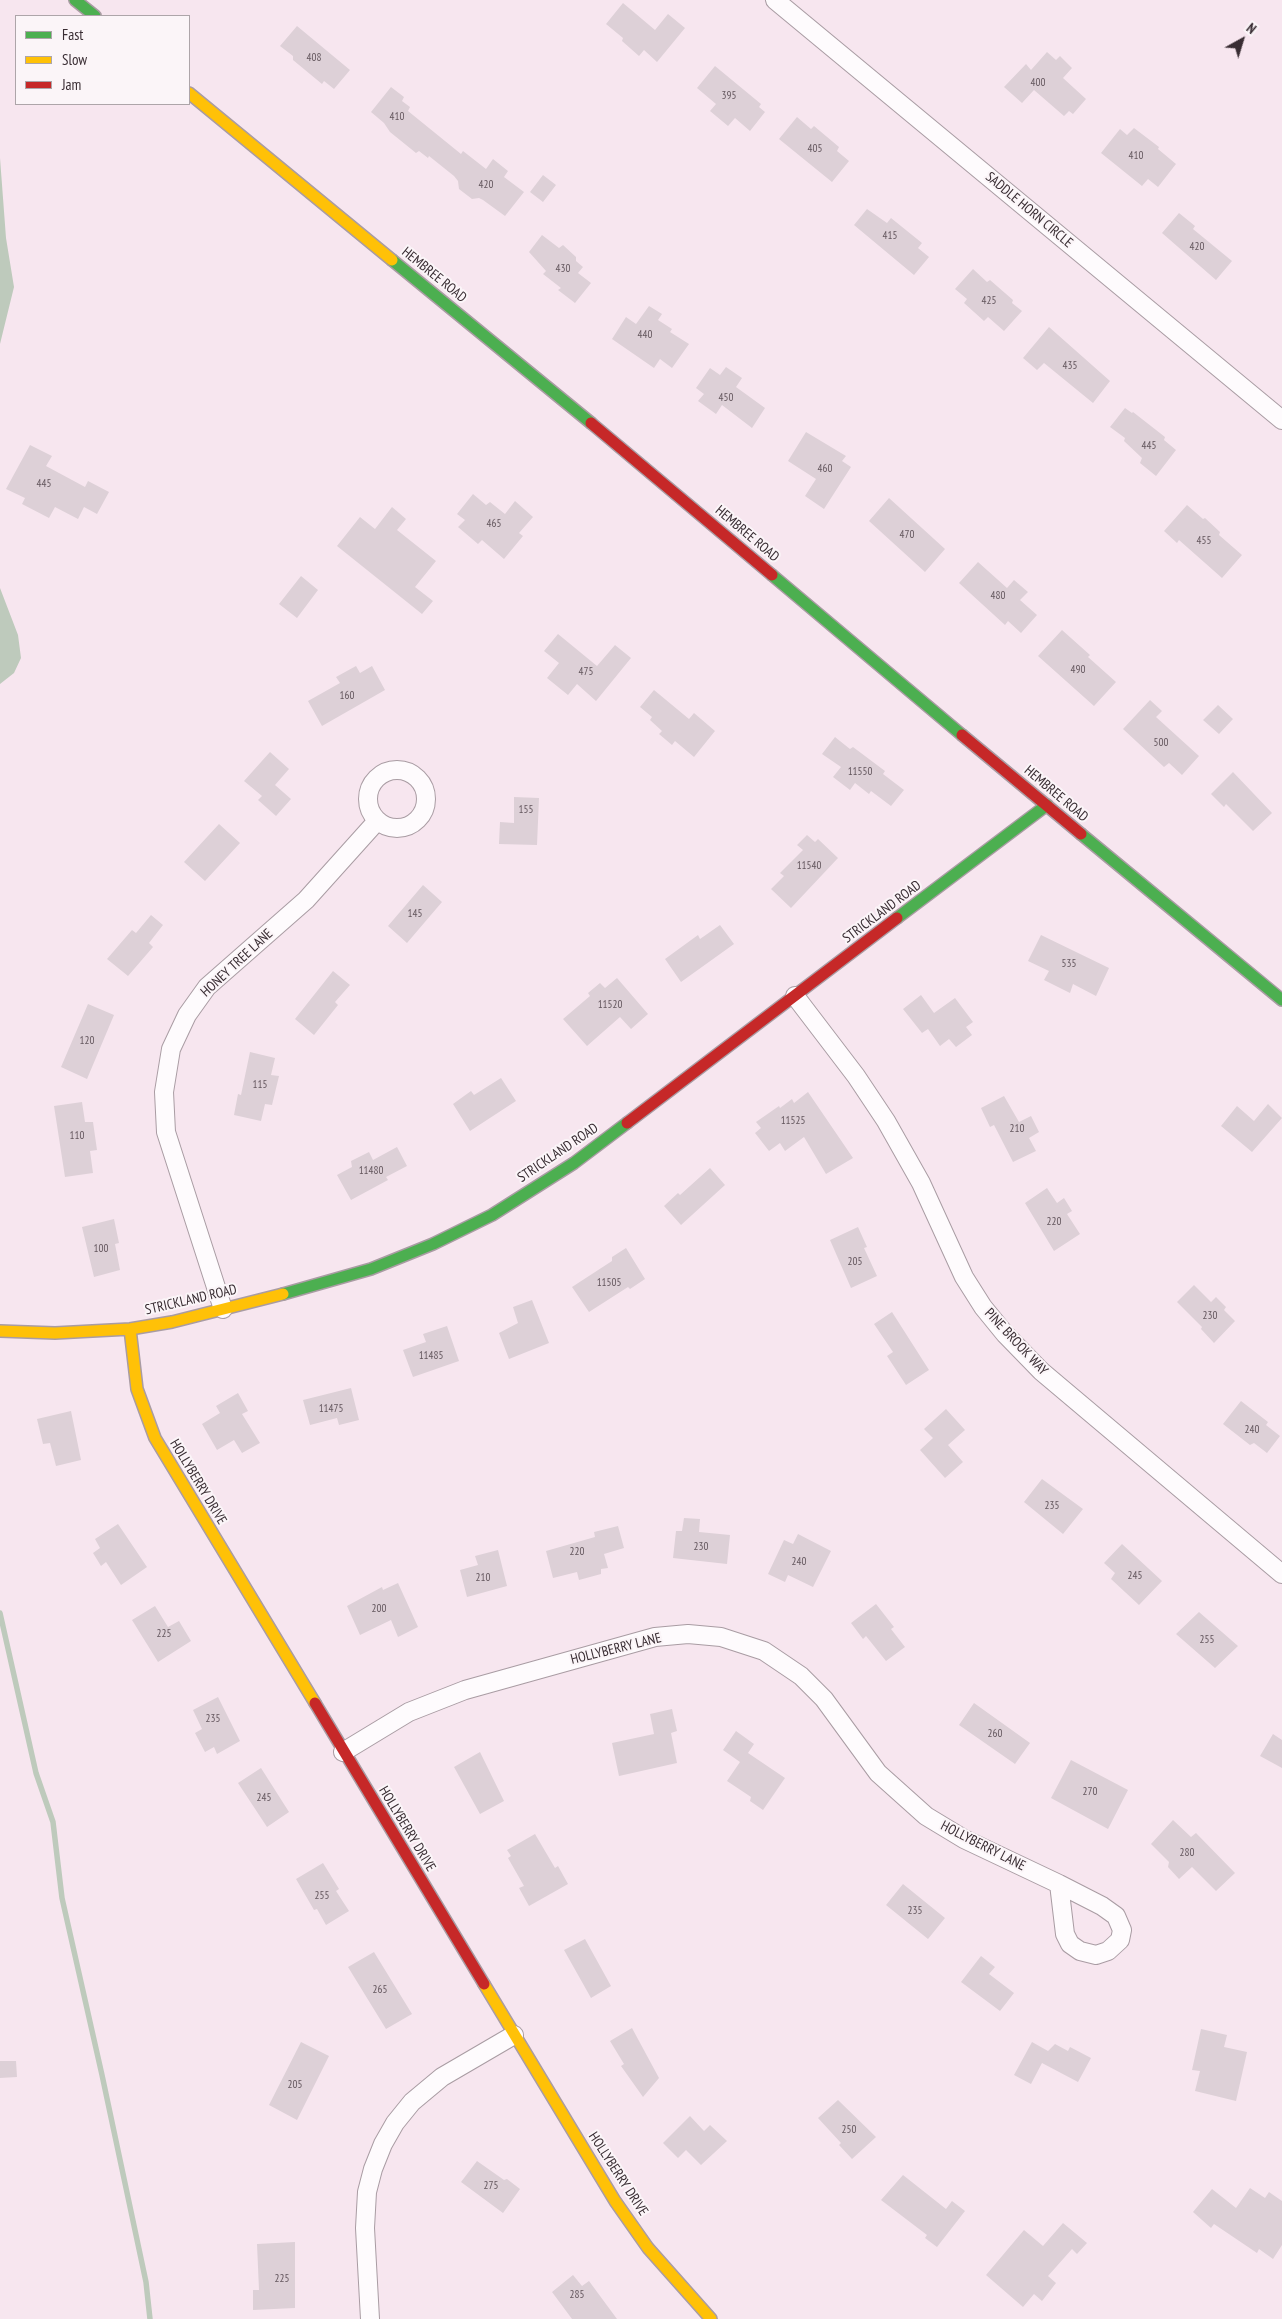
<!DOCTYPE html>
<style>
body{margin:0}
#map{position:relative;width:1282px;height:2319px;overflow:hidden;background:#f7e6ef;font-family:"PT Sans Narrow",sans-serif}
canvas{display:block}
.legend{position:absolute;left:15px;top:15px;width:175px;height:90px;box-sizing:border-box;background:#fbf5f8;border:1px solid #ada5a9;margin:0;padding:6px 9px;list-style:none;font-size:15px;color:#392d33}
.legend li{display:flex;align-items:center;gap:10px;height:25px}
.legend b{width:25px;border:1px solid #ada5a9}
.north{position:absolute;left:1217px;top:15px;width:50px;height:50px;-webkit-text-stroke:4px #fbf5f8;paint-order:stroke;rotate:39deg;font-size:14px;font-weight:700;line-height:20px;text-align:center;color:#392d33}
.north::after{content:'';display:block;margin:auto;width:18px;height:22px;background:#392d33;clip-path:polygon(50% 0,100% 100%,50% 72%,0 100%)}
</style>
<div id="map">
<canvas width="1282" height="2319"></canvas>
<ul class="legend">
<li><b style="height:6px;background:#4caf50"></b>Fast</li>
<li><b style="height:6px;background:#ffc107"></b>Slow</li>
<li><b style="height:6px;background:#c62828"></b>Jam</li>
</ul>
<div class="north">N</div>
</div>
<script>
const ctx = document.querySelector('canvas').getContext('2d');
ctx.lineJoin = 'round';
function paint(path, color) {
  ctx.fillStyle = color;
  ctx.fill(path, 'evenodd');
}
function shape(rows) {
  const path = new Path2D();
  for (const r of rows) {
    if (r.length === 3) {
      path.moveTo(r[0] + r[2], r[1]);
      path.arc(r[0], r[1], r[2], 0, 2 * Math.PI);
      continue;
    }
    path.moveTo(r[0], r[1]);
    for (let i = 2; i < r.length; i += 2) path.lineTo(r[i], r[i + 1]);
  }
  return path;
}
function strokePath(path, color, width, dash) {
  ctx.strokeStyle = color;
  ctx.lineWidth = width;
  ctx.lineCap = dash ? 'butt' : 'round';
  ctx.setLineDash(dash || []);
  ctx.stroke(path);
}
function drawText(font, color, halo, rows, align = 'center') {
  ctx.font = font + ' "PT Sans Narrow",sans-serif';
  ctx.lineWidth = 4;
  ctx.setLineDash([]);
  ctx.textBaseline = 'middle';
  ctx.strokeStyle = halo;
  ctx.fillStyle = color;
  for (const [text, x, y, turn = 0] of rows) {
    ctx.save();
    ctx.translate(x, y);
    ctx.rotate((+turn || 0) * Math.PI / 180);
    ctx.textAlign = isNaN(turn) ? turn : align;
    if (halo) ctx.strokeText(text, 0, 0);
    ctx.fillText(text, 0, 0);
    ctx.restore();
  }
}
paint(shape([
 [0,158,6,238,14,287,0,344],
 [0,588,18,635,21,658,14,673,0,684]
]), '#becabc');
strokePath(shape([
 [0,1613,36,1773,53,1822,62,1898,102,2075,146,2282,150,2319]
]), '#becabc', 5.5);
paint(shape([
 [623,3,655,30,668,14,685,28,657,62,644,50,639,56,622,41,623,38,606,24],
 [297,26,350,70,334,89,324,81,322,84,293,60,293,56,280,46],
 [1047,52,1056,60,1060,56,1072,68,1063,78,1086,99,1073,114,1069,111,1064,116,1034,90,1022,103,1004,87,1026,64,1031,70],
 [715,66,761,104,759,107,765,112,750,131,735,118,728,126,710,111,716,104,697,88],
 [391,87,404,97,402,101,410,107,408,111,461,154,463,151,486,169,493,159,508,171,504,177,524,192,505,216,483,200,479,198,472,199,459,189,458,181,454,176,429,156,428,158,419,151,416,153,390,132,384,123,371,112],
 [797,117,811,129,814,126,839,147,837,151,849,161,832,182,779,139],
 [1134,128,1159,147,1158,149,1176,164,1158,187,1148,179,1142,186,1101,153,1120,129,1127,135],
 [543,175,556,185,543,202,530,192],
 [867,209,887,223,891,218,922,243,918,248,929,257,914,275,854,225],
 [1179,213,1195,226,1193,229,1232,261,1216,280,1162,233],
 [542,235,559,248,563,245,576,257,576,261,583,267,578,273,591,283,575,303,558,290,561,288,543,274,546,271,529,252],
 [973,269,987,282,990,280,1013,300,1012,303,1022,311,1004,331,988,317,984,321,964,303,967,299,955,289],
 [649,306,662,314,658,320,672,329,670,332,689,344,672,368,660,359,654,368,612,339,626,317,636,324],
 [1049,327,1110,381,1093,403,1044,363,1037,370,1023,358],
 [726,367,742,378,736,387,765,408,752,428,722,405,716,414,698,401,704,394,696,388,710,368,720,375],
 [1125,408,1132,413,1133,412,1165,437,1164,440,1176,450,1156,476,1140,463,1142,458,1124,441,1125,438,1110,427],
 [806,432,846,456,842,461,851,467,824,509,805,496,816,479,788,461],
 [30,445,52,456,46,466,85,487,88,481,109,492,97,514,84,507,78,519,55,507,49,518,22,504,25,498,6,489],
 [473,494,486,505,490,502,505,514,515,501,533,517,519,533,523,536,504,559,482,540,478,544,458,527,465,520,457,514],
 [889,498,945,549,925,572,869,521],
 [1187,505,1203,519,1205,518,1220,532,1219,535,1242,555,1222,578,1179,540,1177,543,1164,531],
 [392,507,406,519,397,530,436,561,415,587,433,601,422,614,337,546,360,517,375,529],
 [978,562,1007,588,1014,580,1028,592,1020,600,1037,615,1021,633,1008,621,1005,625,959,583],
 [301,576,318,590,297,618,279,604],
 [1062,630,1090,655,1088,657,1116,682,1094,706,1038,656],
 [558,634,597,666,615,645,631,658,596,701,577,684,568,695,547,678,559,663,544,651],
 [356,666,360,673,372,666,385,690,322,726,308,701,340,683,336,677],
 [654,690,689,719,694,713,715,731,694,757,675,741,672,745,659,734,662,731,650,720,652,717,640,707],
 [1150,700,1162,711,1156,717,1199,756,1182,775,1169,763,1164,767,1123,729],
 [1218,705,1233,719,1219,734,1203,720],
 [835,737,850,749,853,747,885,771,883,774,904,790,891,806,871,791,869,794,855,783,850,790,833,777,841,767,822,754],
 [270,752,289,769,275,785,291,799,276,816,258,800,262,796,244,781],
 [1233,772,1272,813,1253,831,1226,804,1224,807,1211,794],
 [514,797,539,798,537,845,499,844,500,822,514,823],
 [219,824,240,843,205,881,184,862],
 [807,835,815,842,818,839,838,858,791,908,771,889,784,876,780,873,803,850,797,845],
 [423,885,442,902,407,943,388,926],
 [151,915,163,925,149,943,153,947,128,976,107,959,132,930,136,933],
 [720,925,734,944,681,982,665,959,698,935,700,939],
 [1041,935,1109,968,1096,996,1073,984,1070,993,1044,980,1049,971,1028,961],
 [333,971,350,985,335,1002,338,1005,314,1035,295,1019],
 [617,978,648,1014,631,1029,620,1017,587,1046,563,1019,590,996,588,993,600,983,605,988],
 [921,995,934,1013,955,998,973,1022,966,1027,972,1035,956,1047,949,1039,940,1046,928,1029,922,1033,903,1009],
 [88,1004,114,1015,87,1079,61,1067],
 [250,1052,275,1058,271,1075,279,1076,272,1105,265,1104,261,1121,234,1115,238,1094,241,1095],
 [501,1078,516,1101,470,1131,453,1104,471,1091,474,1095],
 [808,1092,853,1158,826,1174,804,1137,785,1151,780,1143,769,1151,755,1133,761,1128,756,1122,779,1106,780,1108,792,1099,794,1103],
 [1004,1096,1019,1122,1031,1116,1039,1132,1029,1138,1036,1151,1013,1162,994,1125,990,1127,981,1108],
 [82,1102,85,1122,93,1122,97,1150,90,1151,93,1173,65,1177,54,1106],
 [1268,1104,1282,1118,1252,1152,1221,1126,1237,1106,1254,1121],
 [397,1147,407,1166,386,1177,388,1180,351,1200,337,1175,352,1167,351,1161,369,1152,373,1160],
 [710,1168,725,1185,681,1225,664,1206,678,1193,680,1195],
 [1047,1188,1057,1203,1064,1198,1072,1211,1067,1214,1080,1234,1054,1251,1025,1203],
 [114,1219,119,1243,115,1244,120,1270,94,1277,82,1227],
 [858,1227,867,1247,864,1248,877,1276,851,1288,830,1240],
 [626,1248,645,1279,630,1289,628,1287,589,1312,572,1287,612,1261,612,1257],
 [1194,1285,1211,1302,1216,1297,1226,1307,1224,1310,1235,1321,1214,1343,1201,1329,1202,1327,1177,1302],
 [532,1300,549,1343,509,1359,499,1333,518,1323,513,1307],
 [892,1312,929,1370,906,1385,887,1356,893,1352,874,1324],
 [447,1326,459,1361,413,1377,403,1350,426,1342,423,1334],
 [351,1388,359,1420,339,1425,337,1418,310,1425,303,1400],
 [238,1393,248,1411,242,1414,260,1443,242,1453,234,1440,217,1450,202,1424,220,1413,216,1406],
 [1241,1401,1268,1422,1266,1425,1280,1436,1267,1453,1254,1443,1250,1445,1223,1424],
 [946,1409,965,1430,948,1445,963,1462,945,1478,920,1450,933,1438,924,1429],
 [71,1411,81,1460,56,1466,50,1443,43,1444,37,1419],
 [1042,1479,1083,1509,1063,1534,1024,1502],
 [684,1518,700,1519,699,1532,730,1535,727,1564,673,1558,676,1531,682,1531],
 [118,1524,147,1567,121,1585,106,1562,101,1566,93,1553,100,1548,95,1539],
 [618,1526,624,1548,604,1554,608,1568,601,1569,601,1574,579,1580,577,1572,553,1578,546,1551,595,1537,594,1532],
 [798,1534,831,1551,813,1587,788,1575,785,1582,768,1574,784,1540,793,1544],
 [1122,1544,1162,1581,1139,1605,1111,1579,1115,1573,1104,1563],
 [498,1550,507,1586,467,1597,460,1570,478,1565,475,1556],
 [398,1583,418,1627,398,1637,391,1620,360,1635,347,1606,382,1587,383,1590],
 [876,1604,894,1627,891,1629,905,1647,886,1661,866,1636,863,1639,851,1623],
 [155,1606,168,1627,179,1621,191,1641,158,1662,132,1620],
 [1199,1612,1238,1646,1215,1668,1176,1634],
 [218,1697,240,1741,217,1754,214,1747,205,1752,195,1733,202,1729,193,1710],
 [974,1703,1030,1743,1015,1764,959,1725],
 [672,1709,677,1731,671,1733,677,1763,619,1776,612,1743,654,1734,650,1714],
 [736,1731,754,1744,748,1753,785,1778,763,1810,750,1801,751,1797,727,1781,740,1762,723,1750],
 [1273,1734,1282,1740,1282,1768,1260,1756],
 [480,1752,504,1801,480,1814,454,1767],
 [1071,1760,1128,1790,1108,1829,1051,1798],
 [261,1768,289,1812,267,1827,238,1783],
 [1173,1820,1191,1837,1196,1833,1235,1873,1216,1891,1192,1867,1179,1879,1168,1867,1169,1862,1151,1844],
 [535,1834,555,1868,558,1866,568,1884,529,1906,519,1888,524,1886,508,1858,511,1856,507,1850],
 [323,1863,339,1889,336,1891,349,1911,326,1925,317,1909,314,1910,296,1879],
 [903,1884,945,1918,928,1939,886,1905],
 [585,1939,611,1986,591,1998,564,1950],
 [374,1952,412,2014,386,2029,348,1967],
 [981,1956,995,1967,989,1974,1014,1993,1000,2011,961,1982],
 [632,2028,659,2078,643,2097,621,2066,624,2064,610,2041],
 [1201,2029,1227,2035,1224,2047,1247,2052,1236,2101,1195,2091,1200,2071,1192,2070],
 [301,2042,329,2056,297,2120,269,2105],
 [1032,2042,1048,2051,1055,2044,1068,2051,1070,2047,1091,2058,1078,2082,1042,2063,1031,2084,1014,2075],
 [0,2061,16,2061,17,2077,0,2078],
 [838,2100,876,2137,852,2159,839,2145,841,2143,818,2118],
 [690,2116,704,2131,710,2125,727,2141,701,2165,686,2150,678,2158,663,2143],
 [477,2161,504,2180,507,2179,520,2189,503,2213,461,2182],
 [903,2175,946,2209,952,2201,965,2211,937,2247,925,2238,927,2235,881,2200],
 [1250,2188,1265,2198,1269,2192,1282,2201,1282,2245,1273,2259,1259,2249,1257,2253,1214,2224,1211,2228,1193,2212,1212,2189,1236,2208],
 [1063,2223,1087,2243,1077,2254,1072,2249,1048,2276,1056,2283,1042,2301,1034,2294,1023,2307,986,2275,1024,2230,1043,2246],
 [295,2242,295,2308,253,2310,253,2290,259,2290,257,2244],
 [573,2275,582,2286,589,2281,617,2319,572,2319,552,2292]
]), '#ddd0d7');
const street = shape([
 [775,0,1282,420],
 [397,799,29],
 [795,996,856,1076,886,1121,921,1183,964,1277,983,1307,1005,1334,1041,1371,1282,1574],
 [223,1309,166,1132,164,1092,171,1049,187,1015,207,987,306,900,377,821],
 [343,1752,409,1712,465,1690,655,1637,688,1634,721,1637,764,1651,801,1676,824,1699,878,1773,926,1816,964,1839,1059,1884,1102,1906,1116,1916,1122,1930,1120,1940,1108,1951,1096,1955,1080,1951,1070,1944,1065,1934,1059,1884],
 [370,2319,365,2228,367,2192,373,2169,383,2144,395,2123,412,2102,442,2077,514,2035]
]);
const fast = shape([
 [75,0,95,16],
 [392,260,591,423],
 [772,575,962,735],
 [1081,834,1282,1000],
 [897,918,1047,805],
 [283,1294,371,1269,433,1244,492,1215,574,1163,627,1123]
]);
const slow = shape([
 [189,93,392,260],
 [130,1329,137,1389,155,1438,315,1703],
 [0,1331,55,1333,130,1329,172,1322,283,1294],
 [484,1984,615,2201,648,2248,711,2319]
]);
const jam = shape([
 [591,423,772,575],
 [962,735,1081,834],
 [627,1123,897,918],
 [315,1703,484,1984]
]);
strokePath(street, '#a99ca3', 20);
strokePath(fast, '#a99ca3', 14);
strokePath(slow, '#a99ca3', 14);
strokePath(jam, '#a99ca3', 14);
strokePath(street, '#fefbfd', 18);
strokePath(fast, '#4caf50', 11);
strokePath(slow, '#ffc107', 11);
strokePath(jam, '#c62828', 11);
drawText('11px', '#63565d', null, [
 ["408",314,58],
 ["400",1038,83],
 ["395",729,96],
 ["410",397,117],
 ["405",815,149],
 ["410",1136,156],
 ["420",486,185],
 ["415",890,236],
 ["420",1197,247],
 ["430",563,269],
 ["425",989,301],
 ["440",645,335],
 ["435",1070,366],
 ["450",726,398],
 ["445",1149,446],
 ["460",825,469],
 ["445",44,484],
 ["465",494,524],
 ["470",907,535],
 ["455",1204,541],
 ["480",998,596],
 ["490",1078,670],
 ["475",586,672],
 ["160",347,696],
 ["500",1161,743],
 ["11550",860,772],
 ["155",526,810],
 ["11540",809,866],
 ["145",415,914],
 ["535",1069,964],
 ["11520",610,1005],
 ["120",87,1041],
 ["115",260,1085],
 ["11525",793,1121],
 ["210",1017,1129],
 ["110",77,1136],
 ["11480",371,1171],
 ["220",1054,1222],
 ["100",101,1249],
 ["205",855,1262],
 ["11505",609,1283],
 ["230",1210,1316],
 ["11485",431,1356],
 ["11475",331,1409],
 ["240",1252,1430],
 ["235",1052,1506],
 ["230",701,1547],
 ["220",577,1552],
 ["240",799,1562],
 ["245",1135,1576],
 ["210",483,1578],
 ["200",379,1609],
 ["225",164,1634],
 ["255",1207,1640],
 ["235",213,1719],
 ["260",995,1734],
 ["270",1090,1792],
 ["245",264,1798],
 ["280",1187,1853],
 ["255",322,1896],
 ["235",915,1911],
 ["265",380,1990],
 ["205",295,2085],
 ["250",849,2130],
 ["275",491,2186],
 ["225",282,2279],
 ["285",577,2295]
]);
drawText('14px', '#392d33', '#fbf5f8', [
 ["SADDLE HORN CIRCLE",1029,210,40],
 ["HEMBREE ROAD",434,275,39],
 ["HEMBREE ROAD",747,534,40],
 ["HEMBREE ROAD",1056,794,40],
 ["STRICKLAND ROAD",882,912,-37],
 ["HONEY TREE LANE",237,963,-43],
 ["STRICKLAND ROAD",558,1153,-34],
 ["STRICKLAND ROAD",191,1300,-13],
 ["PINE BROOK WAY",1016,1342,47],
 ["HOLLYBERRY DRIVE",198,1482,59],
 ["HOLLYBERRY LANE",616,1649,-14],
 ["HOLLYBERRY DRIVE",407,1829,59],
 ["HOLLYBERRY LANE",983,1846,27],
 ["HOLLYBERRY DRIVE",618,2174,57]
]);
</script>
